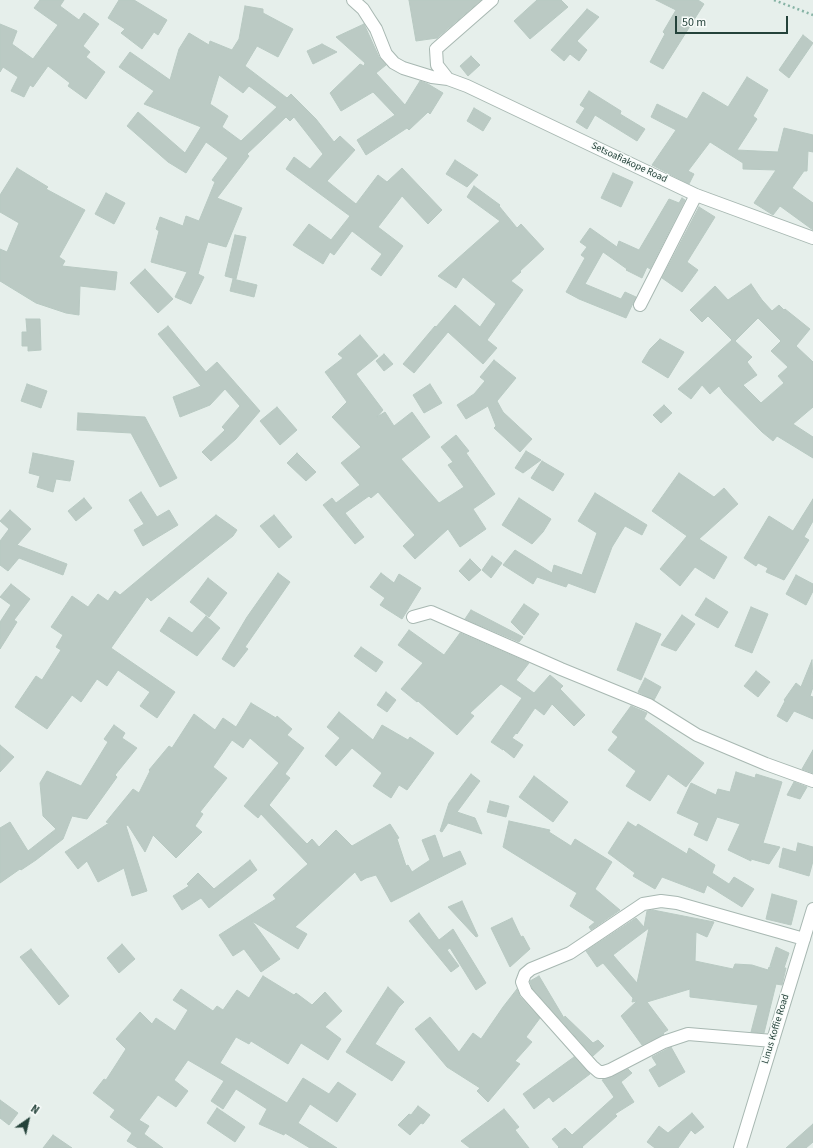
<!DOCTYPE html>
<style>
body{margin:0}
#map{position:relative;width:813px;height:1148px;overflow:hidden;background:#e6efeb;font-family:"Source Sans 3",sans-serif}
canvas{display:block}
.north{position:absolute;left:8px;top:1100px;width:40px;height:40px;-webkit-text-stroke:3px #f7fbf9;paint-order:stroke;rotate:34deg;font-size:11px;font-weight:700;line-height:16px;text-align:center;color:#24423a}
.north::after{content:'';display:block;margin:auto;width:14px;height:18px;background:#24423a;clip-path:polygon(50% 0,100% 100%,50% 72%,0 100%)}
.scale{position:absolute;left:675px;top:16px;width:113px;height:18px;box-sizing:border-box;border:2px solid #24423a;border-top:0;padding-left:5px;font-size:12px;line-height:14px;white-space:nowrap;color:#24423a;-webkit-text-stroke:3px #f7fbf9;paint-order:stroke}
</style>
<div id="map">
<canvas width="813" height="1148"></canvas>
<div class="north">N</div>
<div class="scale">50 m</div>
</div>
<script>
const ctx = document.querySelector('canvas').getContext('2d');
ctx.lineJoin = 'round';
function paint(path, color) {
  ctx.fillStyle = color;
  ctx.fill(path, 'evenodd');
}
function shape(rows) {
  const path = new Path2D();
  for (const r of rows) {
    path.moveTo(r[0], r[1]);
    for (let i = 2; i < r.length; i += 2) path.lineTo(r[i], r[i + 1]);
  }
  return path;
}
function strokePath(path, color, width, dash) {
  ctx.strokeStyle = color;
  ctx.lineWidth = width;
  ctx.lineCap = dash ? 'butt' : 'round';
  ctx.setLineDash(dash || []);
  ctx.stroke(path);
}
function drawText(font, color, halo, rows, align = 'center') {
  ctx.font = font + ' "Source Sans 3",sans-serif';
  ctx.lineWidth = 3;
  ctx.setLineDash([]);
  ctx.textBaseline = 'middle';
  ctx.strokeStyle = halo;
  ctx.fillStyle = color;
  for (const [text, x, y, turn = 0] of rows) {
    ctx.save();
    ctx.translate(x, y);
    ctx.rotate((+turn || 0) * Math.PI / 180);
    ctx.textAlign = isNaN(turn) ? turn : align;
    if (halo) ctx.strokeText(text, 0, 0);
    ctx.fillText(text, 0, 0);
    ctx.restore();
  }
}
const building = shape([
 [40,0,64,0,60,6,79,20,84,13,99,24,83,46,90,52,86,57,105,72,86,99,68,86,70,83,48,66,33,87,30,85,24,97,11,91,18,77,3,67,0,72,0,24,17,31,12,44,33,59,58,25,34,8,40,0],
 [119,0,134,0,167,20,158,35,154,32,142,49,121,33,125,29,108,18,119,0],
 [409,0,481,0,437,38,416,41,409,0],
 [537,0,561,0,568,7,530,39,514,21,537,0],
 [656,0,698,0,704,4,663,69,650,62,665,34,663,32,676,10,656,0],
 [245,6,263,9,263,13,293,29,278,57,257,46,245,66,287,98,291,94,316,119,334,142,340,136,355,150,327,181,356,204,378,175,387,182,402,168,442,210,428,224,402,196,378,227,403,246,381,276,371,269,382,254,352,231,334,255,330,252,323,264,293,245,309,224,331,240,350,216,286,169,294,157,310,169,323,154,294,117,290,121,286,117,247,154,249,156,217,198,242,208,226,247,208,242,198,274,204,277,191,304,175,297,187,272,151,262,159,231,156,229,160,217,183,226,186,216,199,221,215,182,212,180,228,158,206,142,186,173,168,162,127,126,138,112,185,153,201,127,144,104,154,91,119,67,130,52,170,80,179,49,189,33,209,45,210,41,232,50,239,39,245,6],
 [219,75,243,93,249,86,277,107,241,141,222,127,228,116,210,104,219,75],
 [587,9,599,17,577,41,587,50,579,61,570,54,564,61,551,50,587,9],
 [364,24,379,57,386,65,376,73,405,105,420,81,428,84,443,93,430,114,428,112,409,130,407,128,366,155,357,140,395,115,373,92,341,111,330,93,360,64,364,66,365,63,336,37,364,24],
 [803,35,813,43,789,78,779,70,803,35],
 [322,44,337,52,313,64,307,51,322,44],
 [471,56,480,65,468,76,460,66,471,56],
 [747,77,768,90,753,116,757,119,737,150,778,152,784,128,813,135,813,152,808,151,807,171,804,171,792,188,813,203,813,230,780,206,773,215,754,203,776,170,743,169,743,163,710,142,688,171,694,174,689,184,652,165,676,130,651,117,657,104,687,119,703,92,728,107,747,77],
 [589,91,621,111,620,114,645,129,637,141,595,115,587,129,576,122,585,108,580,105,589,91],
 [474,108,491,118,483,131,467,121,474,108],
 [455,160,478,175,467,187,446,174,455,160],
 [17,168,48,187,46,189,85,210,59,257,65,261,62,266,117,272,115,290,80,286,79,315,66,313,36,303,0,281,0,249,7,252,19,223,0,212,0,195,17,168],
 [613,173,633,182,621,207,601,198,613,173],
 [474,186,500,205,499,206,517,228,521,224,544,249,520,271,521,272,511,281,523,290,487,340,497,348,483,364,448,332,414,373,403,364,435,326,436,327,455,305,480,327,496,304,463,277,456,288,438,276,500,221,467,197,474,186],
 [106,193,125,203,114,224,95,214,106,193],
 [682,198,685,200,650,269,647,267,642,278,626,270,627,269,603,252,585,284,621,299,625,292,636,297,626,318,579,299,566,292,585,258,581,255,587,247,580,242,590,228,617,247,619,241,639,250,669,199,679,203,682,198],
 [699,207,715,217,687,262,698,270,682,292,662,278,699,207],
 [235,235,246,237,236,279,225,276,235,235],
 [145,269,173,299,158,313,130,283,145,269],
 [233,279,257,285,254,297,230,291,233,279],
 [751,284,762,300,772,311,779,305,784,310,785,309,810,329,796,346,813,362,813,407,793,424,813,437,813,458,777,436,773,441,762,432,724,393,719,386,710,394,702,385,691,399,678,389,732,340,708,316,702,322,690,310,715,286,728,300,751,284],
 [758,318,781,341,771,351,788,367,778,376,784,383,761,403,743,385,757,375,747,362,752,357,735,341,758,318],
 [26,319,40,319,41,350,28,351,28,346,22,346,22,332,27,332,26,319],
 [168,326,206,372,217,362,260,411,236,439,211,461,202,452,225,430,222,427,240,406,225,389,210,405,180,417,173,397,201,386,158,334,168,326],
 [360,335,378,356,356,374,383,410,377,417,385,412,394,426,412,412,430,437,401,459,439,503,464,487,448,465,453,462,441,447,456,435,469,451,466,453,495,494,473,509,486,529,460,547,448,529,415,559,403,546,415,535,378,492,371,498,369,496,345,513,364,537,355,544,323,505,332,498,336,503,360,485,341,463,361,447,332,417,347,402,325,372,343,358,338,354,360,335],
 [660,339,684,352,668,378,642,362,650,349,660,339],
 [384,354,393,364,384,371,376,361,384,354],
 [494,360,516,378,497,401,503,412,532,439,520,452,494,428,496,426,488,406,466,419,457,405,474,394,485,381,480,377,494,360],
 [27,384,47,391,41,408,21,401,27,384],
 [430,384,442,403,424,413,413,395,430,384],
 [664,405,672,413,661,423,653,415,664,405],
 [277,407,297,430,280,445,260,421,277,407],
 [78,413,145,417,177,478,160,487,131,433,77,430,78,413],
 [526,451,541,460,523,473,515,468,526,451],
 [33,453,74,461,70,481,56,479,53,492,37,487,40,476,29,473,33,453],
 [297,453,316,472,306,481,287,463,297,453],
 [542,461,564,474,553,491,531,478,542,461],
 [679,473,714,497,724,488,738,504,699,539,727,557,714,579,695,567,680,586,660,569,687,536,652,511,679,473],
 [141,492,157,517,169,510,178,525,143,546,134,530,144,524,129,500,141,492],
 [595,493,647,525,642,535,625,526,612,547,595,593,568,583,566,587,537,577,533,584,503,565,515,550,552,573,554,565,582,575,597,533,578,521,595,493],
 [84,498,92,508,76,521,68,511,84,498],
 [519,498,551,519,543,532,532,544,502,525,519,498],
 [813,499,813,521,804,537,809,540,784,580,766,572,768,568,758,563,756,566,744,558,769,516,793,531,813,499],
 [10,510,31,529,17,545,67,564,63,575,19,558,8,571,0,565,0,541,9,529,0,521,10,510],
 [216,515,237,530,233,536,151,601,147,597,111,648,175,692,157,718,140,706,150,692,118,670,107,686,97,679,81,702,72,695,47,729,15,707,36,676,42,680,61,650,56,647,63,635,51,627,72,596,88,607,98,594,108,601,115,591,120,595,216,515],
 [274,515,292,537,279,548,260,526,274,515],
 [492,556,502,563,491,578,482,570,492,556],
 [470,559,481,570,469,581,459,571,470,559],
 [278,573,290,582,245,647,248,649,234,667,222,659,247,617,278,573],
 [381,573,394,583,399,574,421,588,402,619,380,605,385,598,370,587,381,573],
 [796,575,813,584,813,591,806,605,786,594,796,575],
 [208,578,227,593,209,617,190,602,208,578],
 [11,584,30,599,14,620,17,622,0,649,0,622,11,605,0,597,11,584],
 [706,598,728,612,718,628,695,615,706,598],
 [524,604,539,614,524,635,511,622,524,604],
 [751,607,768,614,752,653,735,646,751,607],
 [471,610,523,637,519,642,465,619,471,610],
 [682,615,695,624,676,651,661,645,682,615],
 [206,616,220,628,197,656,160,631,169,617,192,633,206,616],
 [636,623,661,634,641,680,617,670,636,623],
 [409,630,444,655,460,633,529,663,516,680,534,693,550,675,563,686,560,689,585,715,574,726,552,704,544,715,535,708,517,734,516,733,512,738,523,745,514,758,504,750,504,749,503,750,491,742,522,698,501,684,470,713,474,716,457,735,418,701,417,702,401,689,423,663,398,645,409,630],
 [361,647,383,662,376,672,354,656,361,647],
 [812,660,813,687,810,696,813,697,813,719,794,711,787,722,777,716,785,701,784,700,796,683,801,687,812,660],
 [756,671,770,682,758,697,744,686,756,671],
 [645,678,661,687,654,700,638,692,645,678],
 [386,692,396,700,387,712,377,705,386,692],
 [251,703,276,718,277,716,292,729,287,735,304,748,285,774,290,778,269,805,307,844,312,839,319,847,336,830,352,846,390,824,399,838,397,839,406,866,408,865,412,872,430,860,422,840,435,835,443,858,460,851,466,864,391,902,376,875,366,878,361,881,355,872,295,927,307,934,298,949,252,921,280,959,261,972,244,949,233,956,219,935,276,899,273,895,308,864,261,814,258,818,244,806,279,763,250,738,243,748,232,740,213,767,227,778,200,812,203,814,195,826,202,832,176,858,153,835,145,852,128,825,126,826,147,891,132,896,124,868,98,882,87,861,78,869,65,852,109,823,106,822,133,789,139,793,150,771,149,770,169,746,172,748,194,714,215,730,223,718,236,727,251,703],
 [631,706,647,713,644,719,704,763,686,787,668,774,650,801,626,786,636,771,608,750,618,737,612,732,631,706],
 [339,712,373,740,382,725,408,740,410,737,434,753,407,790,399,785,391,798,373,786,382,773,352,748,336,766,325,756,340,738,327,727,339,712],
 [114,725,125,733,122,738,137,748,115,775,117,777,87,819,72,816,63,839,36,860,21,870,20,869,0,883,0,828,10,822,28,851,56,829,43,816,40,783,47,771,81,786,108,742,104,739,114,725],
 [0,745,14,757,0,772,0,745],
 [813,750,813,773,802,769,813,750],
 [736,772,755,778,756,774,782,782,763,843,780,847,769,864,751,859,751,861,728,850,740,824,717,817,707,841,694,835,699,823,677,813,691,783,716,795,718,789,730,792,736,772],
 [471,774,480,781,457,812,475,818,482,834,448,823,442,832,440,831,449,803,471,774],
 [534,776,568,802,553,822,519,797,534,776],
 [794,782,807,787,800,799,787,795,794,782],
 [490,801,509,806,506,817,487,812,490,801],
 [509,821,550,830,549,832,571,846,575,839,612,862,595,889,620,910,591,930,589,927,595,922,570,906,577,893,503,847,509,821],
 [628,822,636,827,638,824,687,854,689,848,715,865,712,873,729,884,734,877,754,889,742,907,707,885,704,893,662,877,655,889,633,876,635,873,608,853,628,822],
 [798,843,813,847,813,861,809,876,779,867,783,848,796,852,798,843],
 [250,860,257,870,209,908,201,898,182,910,173,896,189,886,187,884,198,873,214,889,250,860],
 [772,894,797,901,791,925,766,919,772,894],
 [462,901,478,936,476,937,448,907,462,901],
 [653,910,714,922,707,937,696,932,695,961,733,969,735,964,752,965,768,970,769,967,772,967,770,966,776,947,789,953,784,968,786,968,782,985,776,984,764,1033,751,1032,758,1005,690,997,690,989,647,1002,668,1030,663,1033,664,1034,642,1045,621,1016,637,1001,632,1002,633,998,603,963,597,967,586,951,636,918,644,927,647,911,653,910],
 [649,928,637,983,613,955,649,928],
 [419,913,439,940,453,929,486,983,476,990,450,948,447,950,459,966,451,972,409,921,419,913],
 [512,918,521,937,523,936,530,949,510,967,491,928,512,918],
 [122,944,135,959,119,973,107,958,122,944],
 [31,949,69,996,59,1005,20,957,31,949],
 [263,976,294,995,296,993,312,1005,325,992,342,1011,325,1027,341,1039,328,1060,301,1043,288,1064,251,1041,249,1044,236,1037,220,1063,287,1103,303,1078,329,1094,338,1082,356,1094,337,1122,310,1104,298,1123,337,1148,310,1148,285,1133,284,1135,259,1124,267,1109,236,1089,223,1109,211,1101,224,1081,188,1060,174,1080,188,1091,176,1107,158,1095,139,1120,149,1126,144,1134,163,1148,138,1148,127,1141,132,1133,110,1117,115,1110,93,1093,104,1079,106,1080,126,1049,116,1039,140,1012,152,1024,156,1018,175,1031,188,1010,173,1000,181,989,213,1011,217,1006,223,1010,237,990,249,998,263,976],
 [539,976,564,1018,565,1016,593,1043,598,1040,604,1046,593,1056,532,988,530,981,539,976],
 [388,987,404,1002,399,1007,375,1044,405,1062,392,1081,346,1052,388,987],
 [517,989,520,997,540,1018,526,1037,532,1042,515,1061,520,1064,488,1102,477,1091,480,1088,447,1067,415,1029,430,1017,459,1052,473,1033,481,1039,503,1007,517,989],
 [671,1047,685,1072,659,1087,649,1070,657,1065,652,1057,671,1047],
 [574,1057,590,1074,553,1102,549,1097,534,1109,523,1094,574,1057],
 [628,1069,632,1073,621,1082,634,1102,615,1114,617,1116,582,1147,583,1148,558,1148,559,1147,552,1139,565,1128,572,1135,614,1097,602,1080,612,1077,628,1069],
 [0,1100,18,1113,9,1125,0,1118,0,1100],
 [418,1106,430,1115,423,1124,421,1123,410,1135,398,1125,409,1114,411,1115,418,1106],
 [217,1108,245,1127,235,1142,207,1123,217,1108],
 [504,1109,519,1127,515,1130,529,1148,470,1148,461,1141,504,1109],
 [692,1113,704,1127,695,1134,691,1130,678,1148,655,1148,647,1142,659,1126,668,1133,692,1113],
 [813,1124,813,1142,806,1148,786,1148,813,1124],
 [53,1135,72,1148,43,1148,53,1135]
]);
paint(building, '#bbcac4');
strokePath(building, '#b8c9c2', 1);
const minor = shape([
 [353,0,363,9,370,20,376,29,386,54,394,63,403,68,432,77,448,79,467,86,696,195,813,238],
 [448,79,437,65,436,49,492,0],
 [640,305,696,195],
 [413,617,431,612,561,669,649,705,697,735,766,764,813,781],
 [773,1041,688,1034,664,1042,610,1070,604,1072,599,1072,592,1066,526,992,522,982,525,974,531,969,570,953,643,904,661,901,677,903,804,939],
 [740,1148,813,909]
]);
strokePath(minor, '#a8b8b2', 14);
strokePath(shape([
 [774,0,813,15]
]), '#86b3a5', 2.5, [2, 3]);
strokePath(minor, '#fff', 12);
drawText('10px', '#24423a', '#f7fbf9', [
 ["Setsoafiakope Road",629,163,25],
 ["Linus Koffie Road",776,1029,-73]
]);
</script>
